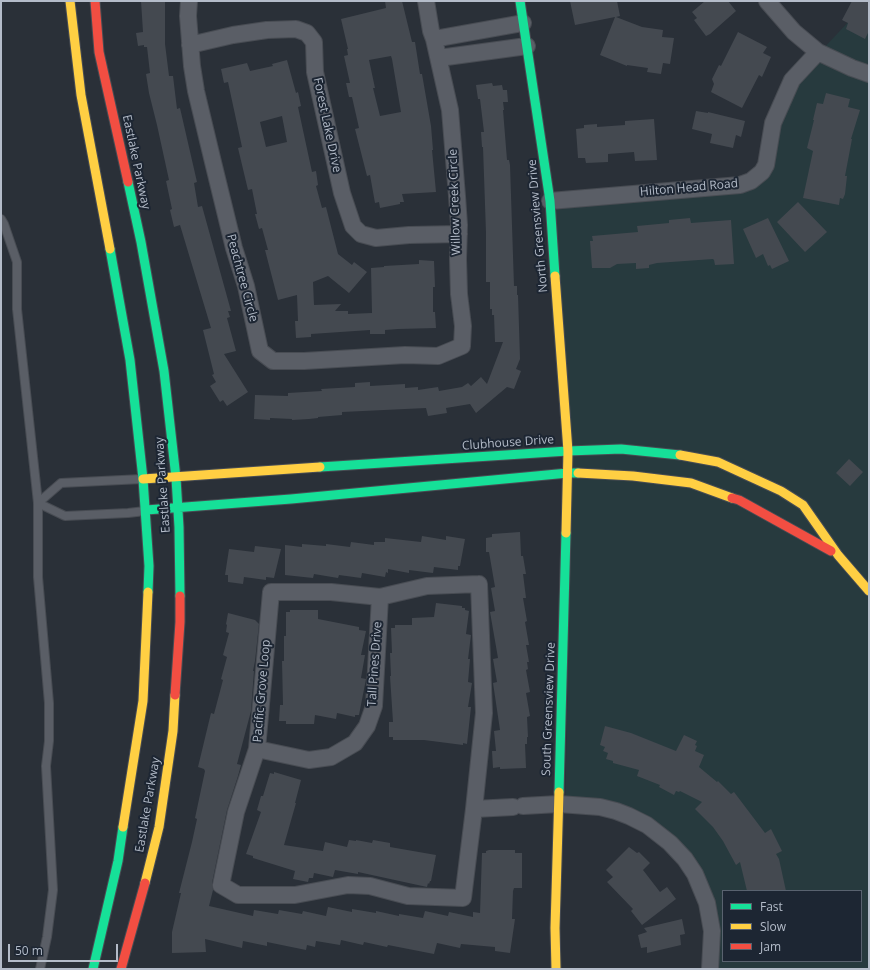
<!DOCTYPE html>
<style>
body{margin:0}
#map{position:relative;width:870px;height:970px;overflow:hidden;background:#2a3038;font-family:"Open Sans",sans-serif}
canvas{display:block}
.frame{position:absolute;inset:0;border:2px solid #b4bcc9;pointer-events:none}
.legend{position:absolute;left:722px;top:890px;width:140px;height:72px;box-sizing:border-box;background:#1d2633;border:1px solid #59626f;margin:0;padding:5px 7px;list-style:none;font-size:12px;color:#b4bcc9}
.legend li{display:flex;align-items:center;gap:8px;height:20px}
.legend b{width:20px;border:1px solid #59626f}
.scale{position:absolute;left:8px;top:944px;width:110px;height:18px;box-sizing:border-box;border:2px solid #b4bcc9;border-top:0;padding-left:5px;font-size:12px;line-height:14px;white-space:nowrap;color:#b4bcc9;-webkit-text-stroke:3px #1d2633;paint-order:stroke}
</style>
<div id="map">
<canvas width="870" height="970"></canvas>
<div class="frame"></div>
<ul class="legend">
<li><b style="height:5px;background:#16e098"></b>Fast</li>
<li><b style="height:5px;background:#ffcf43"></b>Slow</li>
<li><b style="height:5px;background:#f24e42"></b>Jam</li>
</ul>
<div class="scale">50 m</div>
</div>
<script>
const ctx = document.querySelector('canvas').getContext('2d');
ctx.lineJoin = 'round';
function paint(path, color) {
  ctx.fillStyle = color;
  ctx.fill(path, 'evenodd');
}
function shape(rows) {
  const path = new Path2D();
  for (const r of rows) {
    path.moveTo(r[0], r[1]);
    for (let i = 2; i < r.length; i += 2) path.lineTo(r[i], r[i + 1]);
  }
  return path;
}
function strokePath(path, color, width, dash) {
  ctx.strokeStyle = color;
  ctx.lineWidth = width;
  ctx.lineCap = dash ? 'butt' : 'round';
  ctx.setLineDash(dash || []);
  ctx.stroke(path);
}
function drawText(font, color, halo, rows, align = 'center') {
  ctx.font = font + ' "Open Sans",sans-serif';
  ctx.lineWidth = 4;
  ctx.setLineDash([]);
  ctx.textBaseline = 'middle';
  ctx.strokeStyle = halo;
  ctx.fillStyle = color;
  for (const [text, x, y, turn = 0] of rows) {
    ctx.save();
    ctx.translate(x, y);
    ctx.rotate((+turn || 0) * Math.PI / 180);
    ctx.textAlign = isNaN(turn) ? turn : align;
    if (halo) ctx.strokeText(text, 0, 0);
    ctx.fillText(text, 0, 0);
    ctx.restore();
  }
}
paint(shape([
 [868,1,869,1,869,969,718,969,720,934,709,890,632,816,565,812,571,513,548,201,748,185,781,120,790,96,820,52],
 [723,891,861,891,861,961,723,961]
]), '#273a3e');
paint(shape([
 [141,1,165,1,165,44,169,76,173,76,177,109,180,108,197,182,194,183,198,207,202,206,231,311,228,311,230,317,227,318,236,351,224,354,248,392,227,406,223,400,220,402,210,386,216,382,212,375,214,374,203,330,211,328,180,225,174,227,170,210,172,209,166,181,169,180,157,125,149,93,146,74,150,73,147,47,144,47,144,45,138,46,136,33,143,32],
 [385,1,402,1,412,42,415,42,420,74,422,74,431,126,433,150,432,150,436,192,402,194,404,202,400,202,400,204,380,208,379,202,375,203,370,175,367,176,355,129,359,128,352,97,349,97,346,83,350,83,344,56,348,55,347,49,348,49,341,19,386,8],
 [391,56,392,59,401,112,380,116,373,88,375,88,369,60],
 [570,1,617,1,620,16,616,17,642,27,663,30,662,37,674,38,670,64,663,63,661,74,647,72,648,68,627,65,627,66,600,55,615,17,575,25],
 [705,1,728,1,736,11,710,34,706,36,694,20,697,18,692,12],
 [852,1,869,1,869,31,865,39,846,29,848,23,842,20],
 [738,32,767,47,763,53,771,57,762,77,759,75,742,108,711,92,714,84,712,79,719,65,721,66],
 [287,60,296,93,298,92,301,106,298,107,312,172,316,171,318,185,316,186,322,208,326,207,338,254,352,265,354,262,367,272,349,293,328,276,313,282,314,305,341,304,335,311,348,311,348,314,372,313,371,268,384,267,384,266,419,264,419,260,434,261,435,287,433,287,433,312,435,312,436,328,398,329,385,330,385,334,370,334,370,330,311,334,311,337,296,338,295,321,298,321,297,295,278,300,265,250,268,250,262,228,259,229,255,214,257,214,252,189,248,190,238,148,242,147,228,82,224,83,221,69,247,63,250,71,273,66,272,64],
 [282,116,287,142,266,147,260,122],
 [492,83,493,86,502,85,503,90,507,90,508,102,503,102,504,110,503,110,507,160,509,160,510,165,514,286,517,286,517,295,518,295,520,359,516,369,521,371,514,389,507,387,476,413,470,404,446,408,447,413,428,416,426,408,342,412,342,415,318,417,318,418,309,419,292,420,292,419,270,418,270,420,254,419,255,395,288,396,288,393,322,391,321,389,355,387,355,383,370,382,370,386,405,384,405,388,418,387,418,390,438,387,439,391,462,387,468,383,471,386,481,377,487,384,503,342,495,342,494,315,492,315,492,309,490,309,490,282,486,282,486,233,483,147,482,147,481,132,484,132,480,99,478,99,476,85],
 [826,93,850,99,848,107,860,110,851,139,852,139,845,176,847,176,845,194,843,199,840,198,839,205,803,198,813,151,807,148,814,120,813,120,817,103,823,104],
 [696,111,708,113,708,112,745,121,741,137,736,135,733,148,710,143,712,134,692,129],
 [654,119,657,160,635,161,634,152,608,154,608,162,586,163,585,158,578,158,576,129,584,128,584,125,597,124,597,127,625,125,625,121],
 [798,202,827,232,805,252,777,222],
 [690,218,691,223,731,220,734,264,715,265,714,260,713,259,657,263,649,265,649,268,636,269,636,263,617,264,610,268,592,268,590,241,593,241,592,236,638,232,637,226,669,223,669,220],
 [768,218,789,261,772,269,770,265,768,266,763,254,756,258,743,229],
 [849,459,863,472,850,486,836,473],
 [520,532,521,556,523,556,526,574,523,574,526,598,523,598,527,621,525,622,529,645,526,645,529,662,527,662,528,669,526,670,530,692,526,693,530,716,527,717,528,737,527,737,527,744,525,744,526,768,500,769,500,767,493,768,492,751,496,751,494,731,500,730,493,683,497,682,493,659,498,658,490,612,495,611,491,588,495,587,489,552,486,552,486,538,492,537,492,534],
 [422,536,446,540,446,536,465,539,460,566,458,566,458,570,434,567,433,573,409,570,409,573,388,569,388,573,386,572,385,577,362,573,361,578,339,575,338,578,314,574,313,578,285,575,285,545,302,547,302,544,326,546,326,544,350,547,351,542,374,545,374,542,385,542,385,538,421,542],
 [255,546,281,549,274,578,266,577,266,580,244,577,243,584,228,582,228,575,225,575,229,549,254,552],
 [436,603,462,606,462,608,465,608,465,610,469,611,466,634,471,635,468,659,470,659,468,682,472,683,468,707,471,707,467,744,463,743,463,745,424,740,393,740,393,737,389,737,389,722,393,722,390,676,391,676,390,653,392,653,391,628,395,628,395,625,412,625,412,618,434,617],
 [290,610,318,610,318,619,359,627,359,630,366,631,361,655,365,655,361,678,366,679,359,715,355,715,355,717,337,713,336,719,315,715,314,724,286,724,286,721,279,721,280,705,283,705,282,661,284,661,284,636,286,636,286,612,290,612],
 [228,613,255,620,259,624,255,661,253,671,254,671,251,711,237,764,241,765,238,776,227,810,212,883,213,890,209,906,253,916,254,910,278,914,279,910,302,914,303,911,326,916,328,907,352,912,352,909,376,913,376,911,399,916,399,914,423,918,425,911,448,916,449,912,473,917,473,912,480,913,482,853,486,853,486,851,489,850,515,850,515,853,522,853,522,888,514,888,513,891,512,919,515,919,510,953,495,951,495,947,461,944,460,948,437,943,434,954,388,945,387,947,364,942,363,945,341,940,340,945,316,941,315,947,307,945,306,950,267,942,267,946,243,941,242,948,205,939,206,952,172,953,172,932,181,893,179,893,192,842,197,819,195,818,205,771,204,769,198,767,211,713,214,714,223,680,221,679,227,657,223,655,229,633,226,632,227,625,226,624],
 [605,726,631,733,676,751,684,735,697,741,695,745,697,746,695,751,704,755,699,767,717,782,718,781,731,794,734,792,765,833,771,829,782,851,776,854,779,859,786,891,747,891,740,862,736,865,723,841,713,827,695,809,702,802,680,791,679,792,676,791,674,795,659,787,660,785,637,776,639,770,613,763,613,761,606,759,608,753,603,751,605,747,600,745],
 [274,772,301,780,295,803,296,803,284,845,323,851,325,842,347,847,349,840,356,841,356,840,372,843,373,840,390,843,390,847,436,855,431,881,430,881,429,884,428,883,427,887,358,872,358,874,335,870,333,877,314,873,313,878,309,878,308,882,293,879,295,871,253,858,253,856,246,854,261,812,257,810,261,796,263,796,270,773,274,774],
 [629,847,637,853,639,852,650,863,643,870,660,892,667,887,676,899,642,925,631,911,633,909,607,882,613,877,606,870],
 [682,919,685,934,680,935,681,945,647,953,647,947,641,948,638,935,647,932,644,928]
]), '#444950');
const lane = shape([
 [1,219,4,224,17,262,17,309,38,503,38,577,49,703,49,741,46,766,53,890,47,937,40,969],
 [142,479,61,483,38,503,65,516,128,513,145,511]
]);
const street = shape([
 [189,1,188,16,192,66,196,91,213,162,234,248,246,286,260,351,273,361,304,361,405,355,438,356,462,346,463,326,459,294,458,259,459,225,457,196,450,110,434,39,431,31,426,1],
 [767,1,794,32,818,52,852,68,869,74],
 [434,39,523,23],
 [190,45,233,35,267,30,296,29,307,33,314,42,315,72,342,193,353,226,361,234,376,238,409,235,459,234],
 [439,58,527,46],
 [550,201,740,185,751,181,762,172,766,165,773,123,792,80,818,52],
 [479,584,484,713,474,809,463,898,408,896,370,886,348,885,295,895,238,895,221,885,236,812,257,749,271,592,331,592,380,597,427,586,479,584],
 [257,749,309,760,331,757,355,743,367,726,374,706,380,597],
 [523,806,559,804,600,807,616,811,629,816,647,825,670,843,685,859,695,874,707,903,712,931,710,969],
 [474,809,513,807]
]);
const fast = shape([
 [520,1,550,201,555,276],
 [128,182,141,242,164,371,176,478,179,527,180,596],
 [110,249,130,360,143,479,149,566,148,592],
 [320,467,568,451,621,449,680,455],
 [146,510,291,499,568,473,578,473],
 [559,792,566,533],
 [93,969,118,861,123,827]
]);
const slow = shape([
 [70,1,81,95,110,249],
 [555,276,568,451,566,533],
 [680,455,718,462,781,491,803,505,838,555,869,591],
 [578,473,633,476,691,483,732,498],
 [143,479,320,467],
 [123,827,143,701,148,592],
 [145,883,159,827,173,731,175,695],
 [556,969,555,928,559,792]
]);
const jam = shape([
 [95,1,99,52,128,182],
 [732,498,739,500,831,551],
 [175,695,180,622,180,596],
 [121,969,145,883]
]);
strokePath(lane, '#484c53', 10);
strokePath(street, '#484c53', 18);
strokePath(fast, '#484c53', 11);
strokePath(slow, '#484c53', 11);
strokePath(jam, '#484c53', 11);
strokePath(lane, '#5a5e66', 8);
strokePath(street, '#5a5e66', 16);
strokePath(fast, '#16e098', 9);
strokePath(slow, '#ffcf43', 9);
strokePath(jam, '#f24e42', 9);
drawText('12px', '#b4bcc9', '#1d2633', [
 ["Forest Lake Drive",327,125,78],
 ["Eastlake Parkway",136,162,78],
 ["Hilton Head Road",689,188,-5],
 ["Willow Creek Circle",455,202,-92],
 ["North Greensview Drive",538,226,-95],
 ["Peachtree Circle",242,278,75],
 ["Clubhouse Drive",508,443,-4],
 ["Eastlake Parkway",163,485,-94],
 ["Tall Pines Drive",375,664,-86],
 ["Pacific Grove Loop",262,691,-85],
 ["South Greensview Drive",549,709,-88],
 ["Eastlake Parkway",148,805,-80]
]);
</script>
